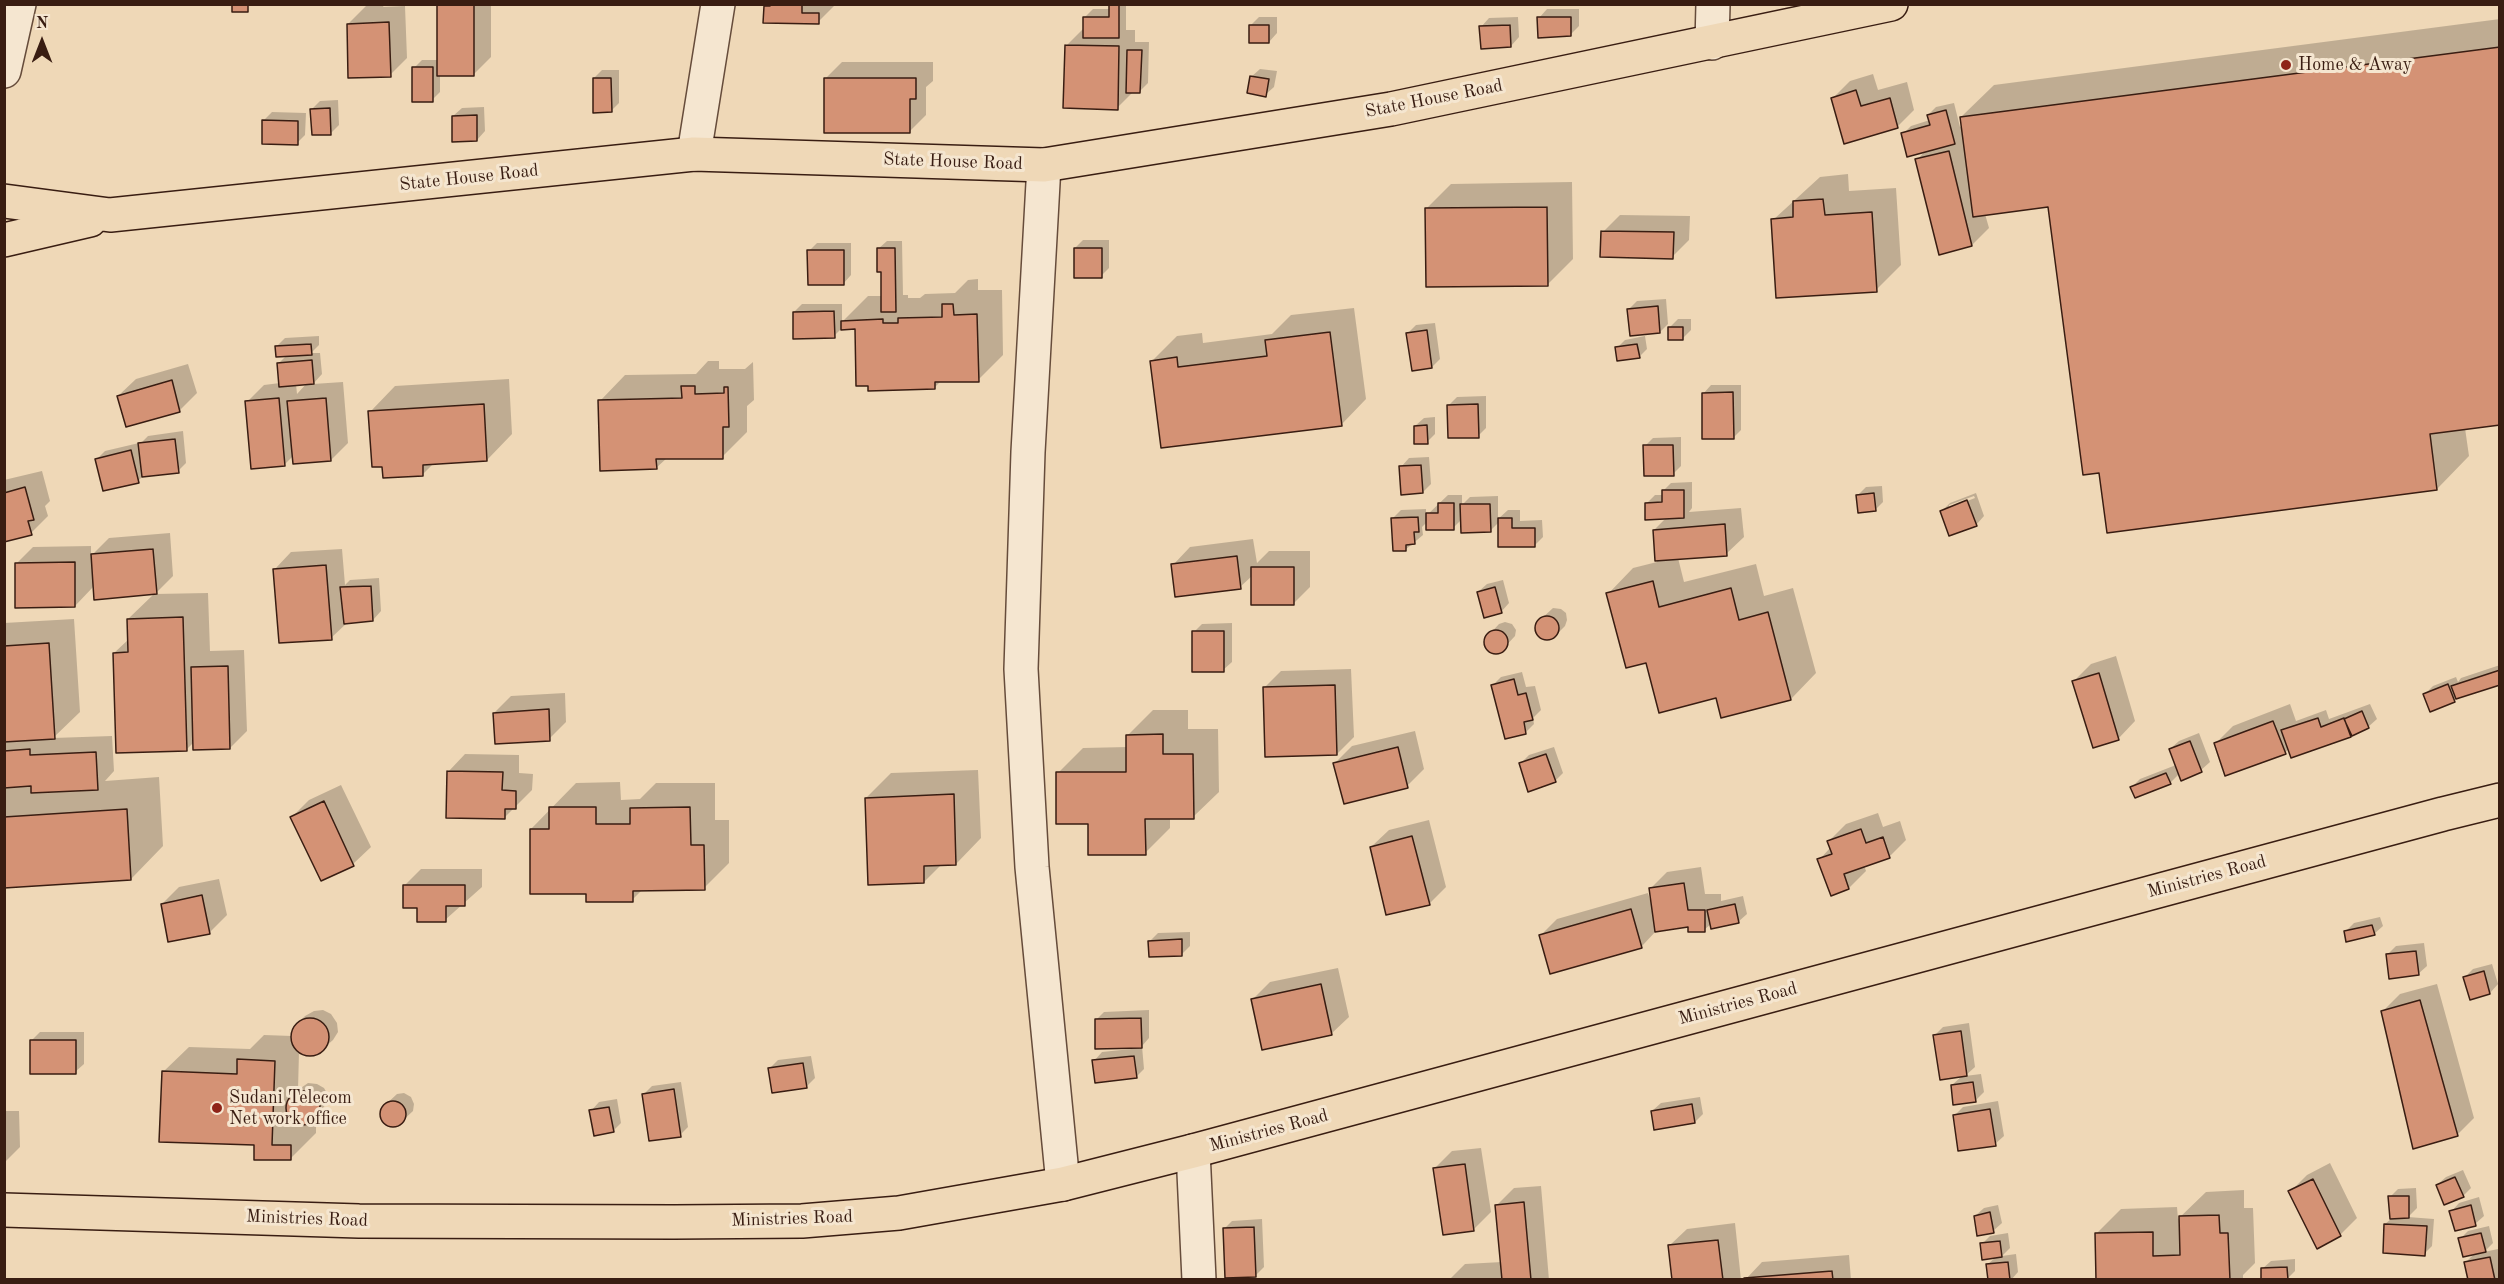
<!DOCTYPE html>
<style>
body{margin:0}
#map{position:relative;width:2504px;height:1284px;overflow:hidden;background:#efd8b7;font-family:"Old Standard TT",serif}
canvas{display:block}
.frame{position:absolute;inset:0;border:6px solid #391d12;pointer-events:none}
.north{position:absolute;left:12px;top:12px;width:60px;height:60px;-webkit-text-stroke:4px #f5e6d0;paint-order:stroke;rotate:0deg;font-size:16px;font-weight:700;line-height:24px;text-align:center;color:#391d12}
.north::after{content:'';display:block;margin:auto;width:21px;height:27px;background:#391d12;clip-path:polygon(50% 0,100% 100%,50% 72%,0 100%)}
</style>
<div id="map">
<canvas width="2504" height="1284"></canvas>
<div class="frame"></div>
<div class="north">N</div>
</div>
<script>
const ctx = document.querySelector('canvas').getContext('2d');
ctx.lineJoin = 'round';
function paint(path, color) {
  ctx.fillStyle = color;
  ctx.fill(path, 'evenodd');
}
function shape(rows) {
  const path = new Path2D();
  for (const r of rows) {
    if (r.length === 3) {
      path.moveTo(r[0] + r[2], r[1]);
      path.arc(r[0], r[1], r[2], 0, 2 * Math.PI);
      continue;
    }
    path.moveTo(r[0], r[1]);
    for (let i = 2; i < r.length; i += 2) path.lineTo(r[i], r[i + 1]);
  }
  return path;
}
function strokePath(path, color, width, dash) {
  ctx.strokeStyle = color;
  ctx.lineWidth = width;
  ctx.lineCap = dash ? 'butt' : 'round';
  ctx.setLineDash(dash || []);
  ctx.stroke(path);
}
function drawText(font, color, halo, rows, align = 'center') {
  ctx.font = font + ' "Old Standard TT",serif';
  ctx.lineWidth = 6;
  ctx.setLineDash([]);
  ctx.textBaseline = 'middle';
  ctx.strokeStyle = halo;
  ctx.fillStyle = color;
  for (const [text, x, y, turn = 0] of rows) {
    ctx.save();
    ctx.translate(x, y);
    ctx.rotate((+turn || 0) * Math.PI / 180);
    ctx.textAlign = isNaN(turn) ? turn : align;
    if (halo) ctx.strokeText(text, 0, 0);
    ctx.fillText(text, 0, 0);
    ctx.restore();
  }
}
paint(shape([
 [385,4,383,7,405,6,407,58,390,75,348,24,367,5,352,4],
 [439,4,491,4,491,57,474,74,440,74,440,92,432,100,414,68,422,60,439,60],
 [767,4,835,4,835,5,818,22,765,6],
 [1110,4,1126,4,1126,30,1135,30,1135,42,1149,42,1148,83,1140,91,1134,91,1117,108,1066,46,1083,29,1085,17,1093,9,1110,9],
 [1547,9,1579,9,1579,26,1570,35,1539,18],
 [1259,17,1277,17,1277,33,1269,42,1251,25],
 [1518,17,1519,37,1511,46,1481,27,1489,18],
 [2500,19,2500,423,2465,428,2469,456,2437,489,2100,471,2049,205,1985,214,1989,228,1972,245,1917,160,1926,150,1903,134,1911,126,1930,120,1928,115,1936,107,1954,103,1960,127,1962,126,1961,117,1994,85],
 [842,62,933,62,933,81,926,87,926,115,909,132,825,79],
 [1260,69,1277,71,1274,87,1265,95,1251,77],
 [602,70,619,70,619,103,611,111,594,78],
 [1873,74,1878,90,1907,82,1914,110,1897,127,1833,98,1850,81],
 [338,100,339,125,331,133,312,109,320,101],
 [484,107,485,131,477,140,453,116,462,108],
 [272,112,306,113,305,135,297,143,263,121],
 [1848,174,1849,191,1896,188,1901,265,1876,290,1773,220,1820,177],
 [1572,182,1573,259,1548,284,1426,209,1451,184],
 [1620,215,1690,216,1689,240,1672,257,1603,232],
 [1083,240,1109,240,1109,268,1101,276,1075,248],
 [887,241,902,241,903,295,908,295,908,298,920,298,925,294,955,293,968,280,978,279,978,290,1002,290,1003,355,978,380,941,381,934,388,857,327,842,328,834,336,794,312,802,304,842,304,842,322,868,296,883,296,883,271,878,249],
 [817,243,851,243,851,275,843,284,809,251],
 [1666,299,1668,324,1660,332,1629,309,1637,301],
 [1354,308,1366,399,1341,425,1152,361,1177,336,1202,333,1203,343,1272,334,1291,315],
 [1678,319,1691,319,1691,330,1683,338,1669,328],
 [1435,323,1440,359,1432,367,1408,333,1416,325],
 [319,336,319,345,311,353,320,353,322,374,313,384,343,382,348,443,331,460,293,456,284,465,247,402,264,385,280,383,279,363,287,355,277,346,285,338],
 [307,383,297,394,296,384],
 [1645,336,1647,349,1639,357,1617,348,1625,340],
 [708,361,719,361,719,369,745,369,753,362,754,400,747,406,747,432,722,457,667,458,656,468,600,401,625,375,696,374],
 [188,364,197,393,180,410,127,425,118,396,136,379],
 [509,379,512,434,487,460,434,463,423,474,370,412,395,386],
 [1711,385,1741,385,1741,430,1733,438,1703,394],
 [1486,396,1486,428,1478,436,1449,405,1457,397],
 [1435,417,1435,434,1427,442,1415,426,1424,418],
 [183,431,186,463,178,471,144,475,138,481,97,459,105,451,139,443,139,445,148,436],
 [1681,437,1681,466,1673,474,1645,446,1653,438],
 [1429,457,1431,484,1423,492,1401,467,1409,458],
 [42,471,50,501,45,506,48,516,31,533,4,541,4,480],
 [1692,482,1692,508,1689,512,1741,508,1744,537,1726,554,1678,558,1684,582,1756,564,1764,596,1793,588,1816,673,1791,699,1722,716,1717,696,1647,661,1608,594,1633,568,1657,562,1654,530,1667,517,1646,504,1655,495,1663,495,1663,491,1671,483],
 [1882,486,1883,502,1875,510,1858,495,1866,487],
 [1976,493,1984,516,1976,525,1942,511,1950,503],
 [1974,496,1975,498,1949,508,1949,505],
 [1448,495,1462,495,1462,505,1470,497,1498,496,1498,519,1508,510,1520,510,1520,521,1542,520,1543,537,1535,545,1499,522,1490,531,1462,519,1453,528,1428,521,1422,527,1423,535,1405,550,1393,518,1401,510,1426,509,1426,516],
 [170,533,173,576,155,594,208,593,210,651,244,650,247,731,230,748,194,742,187,749,114,653,129,639,128,619,155,593,94,586,75,606,16,564,33,547,91,546,91,556,109,538],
 [1253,539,1257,563,1269,551,1310,551,1310,587,1293,604,1252,576,1240,587,1173,565,1190,547],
 [342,549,345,585,350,580,379,578,381,611,373,620,348,622,331,638,274,570,291,552],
 [1503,580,1509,603,1501,612,1478,592,1487,584],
 [1553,608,1561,609,1566,613,1567,620,1565,626,1556,635,1550,639,1543,639,1537,634,1536,628,1539,621],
 [74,619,80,712,53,738,112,736,114,771,105,781,159,777,163,846,131,879,4,886,4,623],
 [1505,622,1512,624,1516,630,1515,636,1502,650,1496,653,1489,650,1485,645,1486,638,1499,624],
 [1232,623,1232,662,1223,670,1194,632,1202,624],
 [2116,656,2135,721,2118,739,2074,681,2091,664],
 [2500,665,2500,683,2458,697,2454,701,2425,694,2433,686,2456,677,2458,682,2461,678],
 [1351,669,1354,737,1337,754,1264,688,1281,671],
 [1522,672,1526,687,1535,686,1541,710,1533,718,1534,724,1526,732,1507,737,1493,685,1501,677],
 [565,693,566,722,549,739,494,713,511,696],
 [2290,704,2296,721,2326,710,2329,719,2370,704,2377,719,2368,727,2350,736,2289,748,2285,753,2216,743,2233,726],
 [1153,710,1188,710,1188,729,1218,729,1219,792,1193,817,1170,817,1170,828,1145,853,1089,823,1058,773,1083,748,1128,747,1128,735],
 [1415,731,1424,769,1407,786,1335,763,1352,746],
 [2199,733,2210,762,2201,770,2182,779,2180,773,2170,783,2132,787,2140,779,2176,765,2170,749,2179,741],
 [1554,747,1563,773,1555,781,1521,763,1529,755],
 [465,754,519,755,519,773,533,774,532,790,504,818,448,772],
 [978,770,981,838,956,864,942,864,924,882,866,798,891,773],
 [620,782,621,800,640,799,656,783,715,783,715,820,729,820,729,863,704,888,643,889,632,900,588,892,531,829,576,783],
 [341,785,371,847,353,864,322,880,292,817,309,800],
 [1878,813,1883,827,1900,821,1906,840,1889,857,1864,865,1866,871,1849,888,1832,894,1819,860,1831,847,1829,841,1846,824],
 [1429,820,1446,887,1429,904,1371,847,1389,830],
 [1701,867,1705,894,1721,894,1721,901,1743,896,1747,914,1738,922,1712,923,1704,930,1690,925,1657,930,1642,946,1551,972,1540,936,1557,919,1648,893,1650,900,1652,899,1650,889,1667,872],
 [421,869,482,869,482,887,445,920,419,907,404,886],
 [219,879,227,915,210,932,170,940,162,904,179,887],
 [2380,917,2383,926,2374,934,2345,932,2354,923],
 [1190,932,1190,946,1182,954,1150,941,1158,933],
 [2424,943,2427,966,2418,974,2388,954,2396,946],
 [2492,964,2498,984,2490,993,2465,977,2473,969],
 [1338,968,1349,1017,1331,1034,1253,999,1270,982],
 [2437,984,2474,1118,2457,1135,2382,1012,2400,994],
 [323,1010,331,1014,337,1023,338,1032,333,1040,316,1055,307,1055,299,1052,298,1090,308,1083,317,1084,324,1088,328,1095,327,1103,313,1120,316,1120,316,1133,291,1158,255,1144,163,1072,189,1047,250,1049,264,1035,292,1036,296,1025,305,1016,314,1011],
 [1149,1010,1149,1038,1142,1046,1144,1069,1136,1077,1094,1061,1102,1052,1131,1049,1131,1047,1096,1020,1104,1012],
 [1969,1023,1975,1067,1965,1076,1981,1074,1984,1092,1976,1100,1952,1085,1962,1076,1935,1035,1943,1027],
 [40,1032,84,1032,84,1064,75,1072,32,1040],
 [811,1056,815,1078,807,1086,770,1068,778,1060],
 [681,1082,688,1127,680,1135,644,1094,652,1086],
 [404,1093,411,1097,414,1104,413,1111,398,1125,390,1126,384,1122,381,1116,382,1108,397,1094],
 [1700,1097,1703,1114,1695,1122,1652,1111,1661,1103],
 [617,1099,621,1123,613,1131,591,1111,599,1102],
 [1998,1101,2004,1136,1995,1144,1955,1115,1963,1107],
 [4,1111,19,1111,20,1147,4,1163],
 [1481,1148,1491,1212,1474,1229,1435,1168,1452,1151],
 [2330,1163,2357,1218,2340,1235,2290,1192,2307,1175],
 [2463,1170,2471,1188,2463,1196,2437,1185,2446,1177],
 [1541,1186,1549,1280,1449,1280,1465,1264,1502,1262,1497,1205,1514,1188],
 [2416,1188,2417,1208,2408,1217,2434,1219,2432,1246,2424,1254,2385,1224,2391,1219,2390,1197,2398,1189],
 [2244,1190,2244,1208,2253,1208,2255,1263,2243,1275,2243,1280,2098,1280,2096,1234,2121,1209,2177,1207,2178,1219,2206,1192],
 [2479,1197,2484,1216,2475,1224,2451,1212,2459,1203],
 [1998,1205,2002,1223,1993,1231,1975,1216,1984,1208],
 [1262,1219,1264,1267,1256,1275,1224,1229,1232,1221],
 [1735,1223,1741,1280,1673,1280,1669,1246,1687,1229],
 [2489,1226,2493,1243,2484,1252,2498,1249,2500,1277,2497,1280,2469,1280,2466,1262,2475,1253,2460,1239,2468,1231],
 [2008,1233,2010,1248,2002,1256,2016,1254,2018,1272,2011,1280,1990,1280,1988,1264,1996,1257,1982,1244,1990,1236],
 [1849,1255,1851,1280,1745,1280,1762,1262],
 [2295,1259,2295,1271,2287,1279,2262,1269,2271,1261]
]), '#0003');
const building = shape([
 [232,4,248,4,248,12,232,12,232,4],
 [437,4,474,4,474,76,437,76,437,4],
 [770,4,802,4,802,13,819,13,819,24,763,23,764,6,770,6,770,4],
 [1109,4,1119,4,1119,38,1083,38,1083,17,1109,17,1109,4],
 [1537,17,1571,17,1571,36,1538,38,1537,17],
 [389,22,391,77,348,78,347,24,389,22],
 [1249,25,1269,25,1269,43,1249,43,1249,25],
 [1510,25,1511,47,1481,49,1479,26,1510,25],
 [1065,45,1119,46,1118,110,1063,108,1065,45],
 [2500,47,2500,425,2430,434,2437,490,2107,533,2099,473,2083,475,2048,207,1973,217,1960,117,2500,47],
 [1127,50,1142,50,1140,93,1126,93,1127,50],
 [412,67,433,67,433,102,412,102,412,67],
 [1250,76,1269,79,1266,97,1247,93,1250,76],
 [593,78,611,78,612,112,593,113,593,78],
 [824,78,916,78,916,99,910,99,910,133,824,133,824,78],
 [1856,90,1861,106,1890,98,1898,128,1844,144,1831,98,1856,90],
 [330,108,331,135,312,135,310,109,330,108],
 [1946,110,1955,144,1907,157,1901,133,1930,125,1927,115,1946,110],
 [477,115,477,141,452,142,452,116,477,115],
 [262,120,298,121,298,145,262,144,262,120],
 [1949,151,1972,246,1939,255,1915,159,1949,151],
 [1823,199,1825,215,1872,212,1877,292,1776,298,1771,219,1793,217,1793,201,1823,199],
 [1547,207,1548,286,1426,287,1425,208,1547,207],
 [1601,231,1674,232,1673,259,1600,257,1601,231],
 [877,248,895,248,896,312,881,312,881,272,877,272,877,248],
 [1074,248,1102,248,1102,278,1074,278,1074,248],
 [807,250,844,250,844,285,808,285,807,250],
 [942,304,953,304,954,315,977,314,979,382,935,382,935,389,868,391,868,386,856,386,855,329,841,330,841,321,883,319,883,323,898,323,898,318,942,317,942,304],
 [1658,306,1660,333,1630,336,1627,309,1658,306],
 [834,311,835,338,793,339,793,312,834,311],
 [1668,327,1683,327,1683,340,1668,340,1668,327],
 [1427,330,1432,368,1412,371,1406,333,1427,330],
 [1330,332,1342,426,1161,448,1150,361,1177,357,1178,367,1267,356,1265,340,1330,332],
 [311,344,312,355,276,357,275,346,311,344],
 [1637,344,1640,358,1617,361,1615,347,1637,344],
 [312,360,314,384,279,387,277,363,312,360],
 [172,380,180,412,126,427,117,396,172,380],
 [681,386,695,386,695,394,724,393,724,387,728,387,729,427,723,427,723,459,656,459,657,469,600,471,598,400,682,398,681,386],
 [1733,392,1734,439,1702,439,1702,393,1733,392],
 [279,398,285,466,251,469,245,401,279,398],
 [326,398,331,461,293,464,287,401,326,398],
 [484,404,487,461,423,465,423,476,383,478,382,467,372,467,368,411,484,404],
 [1478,404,1479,438,1448,438,1447,405,1478,404],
 [1427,425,1428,444,1414,444,1414,426,1427,425],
 [175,439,179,473,142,477,138,443,175,439],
 [1643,445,1673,445,1674,476,1644,476,1643,445],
 [131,450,139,483,103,491,95,459,131,450],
 [1421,465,1423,493,1401,495,1399,466,1421,465],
 [25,487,34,520,28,521,32,535,4,542,4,493,25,487],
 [1662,490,1684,490,1684,518,1645,520,1645,503,1662,502,1662,490],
 [1874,493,1876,511,1858,513,1856,495,1874,493],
 [1967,500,1977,526,1949,536,1940,511,1967,500],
 [1438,503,1454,503,1454,530,1426,530,1426,513,1438,513,1438,503],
 [1460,504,1490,504,1491,532,1461,533,1460,504],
 [1418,517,1419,532,1414,532,1415,544,1406,545,1406,551,1393,551,1391,518,1418,517],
 [1498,518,1512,518,1512,528,1535,528,1535,547,1498,547,1498,518],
 [1725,524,1727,556,1655,561,1653,530,1725,524],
 [153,549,157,594,94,600,91,554,153,549],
 [1237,556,1241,589,1175,597,1171,564,1237,556],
 [75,562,75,607,15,608,15,563,75,562],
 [326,565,332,640,279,643,273,569,326,565],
 [1251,567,1294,567,1294,605,1251,605,1251,567],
 [1653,581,1659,607,1731,588,1739,620,1768,612,1791,700,1721,718,1716,698,1659,713,1646,663,1626,668,1606,593,1653,581],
 [371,586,373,621,344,624,340,587,371,586],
 [1495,587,1502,613,1484,618,1477,592,1495,587],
 [1547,628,12],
 [183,617,187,751,116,753,113,653,128,652,127,619,183,617],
 [1496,642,12],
 [1192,631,1224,631,1224,672,1192,672,1192,631],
 [49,643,55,739,4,742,4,646,49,643],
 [228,666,230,749,193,750,191,667,228,666],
 [2500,670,2500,685,2456,699,2451,686,2500,670],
 [2099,673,2119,740,2093,748,2072,681,2099,673],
 [1514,679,1518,695,1526,693,1533,720,1524,722,1526,734,1505,739,1491,685,1514,679],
 [2448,684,2455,702,2430,712,2423,694,2448,684],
 [1335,685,1337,755,1265,757,1263,687,1335,685],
 [549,709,550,741,495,744,493,713,549,709],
 [2362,711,2369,728,2352,736,2344,719,2362,711],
 [2318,718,2321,727,2344,718,2351,737,2291,758,2281,730,2318,718],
 [2273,721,2286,754,2225,776,2214,743,2273,721],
 [1163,734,1163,754,1193,754,1194,819,1145,819,1146,855,1088,855,1088,824,1056,824,1056,772,1126,772,1126,735,1163,734],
 [2190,741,2202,772,2181,781,2169,749,2190,741],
 [1398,747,1408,788,1344,804,1333,763,1398,747],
 [30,749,30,755,96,752,98,790,31,793,31,786,4,788,4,751,30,749],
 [1546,754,1556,782,1528,792,1519,763,1546,754],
 [447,771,503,772,502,790,516,791,516,809,505,809,505,819,446,818,447,771],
 [2166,773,2171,784,2135,798,2130,787,2166,773],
 [954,794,956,865,924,866,924,883,868,885,865,798,954,794],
 [324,801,354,866,321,881,290,817,324,801],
 [549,807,596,807,596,824,630,824,630,808,690,807,691,845,704,845,705,890,633,891,633,902,586,902,586,894,530,894,530,829,549,829,549,807],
 [127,809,131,880,4,888,4,817,127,809],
 [1861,829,1866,843,1883,837,1890,858,1844,874,1849,889,1831,896,1817,859,1832,854,1827,841,1861,829],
 [1412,836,1430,905,1386,915,1370,847,1412,836],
 [1684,883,1688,910,1705,910,1705,932,1688,932,1688,927,1655,932,1649,888,1684,883],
 [403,885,465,885,465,906,446,906,446,922,417,922,417,908,403,908,403,885],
 [202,895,210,934,168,942,161,904,202,895],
 [1735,904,1739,923,1711,929,1707,910,1735,904],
 [1631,909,1642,948,1550,974,1539,935,1631,909],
 [2372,925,2375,935,2346,942,2344,931,2372,925],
 [1182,939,1182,956,1149,957,1148,941,1182,939],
 [2416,951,2419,975,2389,979,2386,954,2416,951],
 [2484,971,2490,994,2470,1000,2463,977,2484,971],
 [1321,984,1332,1035,1262,1050,1251,999,1321,984],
 [2420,1000,2458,1136,2413,1149,2381,1011,2420,1000],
 [310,1037,19],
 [1141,1018,1142,1048,1095,1049,1095,1019,1141,1018],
 [1961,1031,1967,1076,1940,1080,1933,1035,1961,1031],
 [30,1040,76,1040,76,1074,30,1074,30,1040],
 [1134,1056,1137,1078,1095,1083,1092,1060,1134,1056],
 [237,1059,275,1061,272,1145,291,1145,291,1160,254,1160,254,1145,159,1142,162,1071,237,1074,237,1059],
 [803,1063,807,1088,772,1093,768,1068,803,1063],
 [1973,1082,1976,1102,1953,1105,1951,1085,1973,1082],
 [674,1089,681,1137,649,1141,642,1094,674,1089],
 [303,1108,17],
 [393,1114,13],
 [1692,1104,1695,1123,1654,1130,1651,1111,1692,1104],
 [609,1107,614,1132,594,1136,589,1110,609,1107],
 [1990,1109,1996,1146,1958,1151,1953,1115,1990,1109],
 [1465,1164,1474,1231,1443,1235,1433,1168,1465,1164],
 [2455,1177,2464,1197,2444,1205,2436,1185,2455,1177],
 [2313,1179,2341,1236,2317,1249,2288,1191,2313,1179],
 [2388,1196,2409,1196,2409,1218,2390,1219,2388,1196],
 [1524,1202,1531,1280,1502,1280,1495,1205,1524,1202],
 [2471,1205,2476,1226,2455,1231,2449,1211,2471,1205],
 [1990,1212,1994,1233,1977,1236,1974,1216,1990,1212],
 [2219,1215,2220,1233,2228,1233,2230,1280,2096,1280,2095,1233,2153,1232,2153,1256,2180,1255,2179,1216,2219,1215],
 [2384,1224,2427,1226,2425,1256,2383,1253,2384,1224],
 [1254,1227,1256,1277,1225,1278,1223,1228,1254,1227],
 [2481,1233,2486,1252,2463,1257,2458,1238,2481,1233],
 [1718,1240,1723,1280,1672,1280,1668,1245,1718,1240],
 [2000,1241,2002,1257,1982,1260,1980,1243,2000,1241],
 [2490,1257,2495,1280,2468,1280,2464,1262,2490,1257],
 [2008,1262,2010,1280,1988,1280,1986,1264,2008,1262],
 [2287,1267,2288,1280,2261,1280,2261,1268,2287,1267],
 [1832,1271,1833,1280,1744,1280,1744,1278,1832,1271]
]);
paint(building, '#d49275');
strokePath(building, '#391d12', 1.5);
const minor = shape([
 [1712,43,1713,4],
 [4,71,19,4],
 [694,154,718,4],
 [1044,165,1028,452,1021,669,1032,867,1063,1184],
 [1193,1151,1199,1280]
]);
const major = shape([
 [4,201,110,215,694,154,1044,165,1391,109,1891,4],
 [4,240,90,220],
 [4,1210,359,1221,674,1222,802,1221,899,1213,1063,1184,1193,1151,2443,814,2500,800]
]);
strokePath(minor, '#664c3b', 36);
strokePath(major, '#391d12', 36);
strokePath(minor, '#f5e6d0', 33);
strokePath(major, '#efd8b7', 33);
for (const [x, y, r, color] of [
 [2286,65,6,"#8f2418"],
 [217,1108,6,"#8f2418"]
]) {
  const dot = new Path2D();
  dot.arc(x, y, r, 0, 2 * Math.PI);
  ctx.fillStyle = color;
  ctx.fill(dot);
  strokePath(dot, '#f5e6d0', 2);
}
drawText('18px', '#391d12', '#f5e6d0', [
 ["Home & Away",2298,65],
 ["Sudani Telecom",229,1098],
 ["Net work office",229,1119]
], 'left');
drawText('18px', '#391d12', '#f5e6d0', [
 ["State House Road",1434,99,-11],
 ["State House Road",953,162,2],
 ["State House Road",469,178,-6],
 ["Ministries Road",2207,877,-15],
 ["Ministries Road",1738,1004,-15],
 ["Ministries Road",1269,1131,-15],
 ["Ministries Road",307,1219,2],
 ["Ministries Road",792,1219,-2]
]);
</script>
